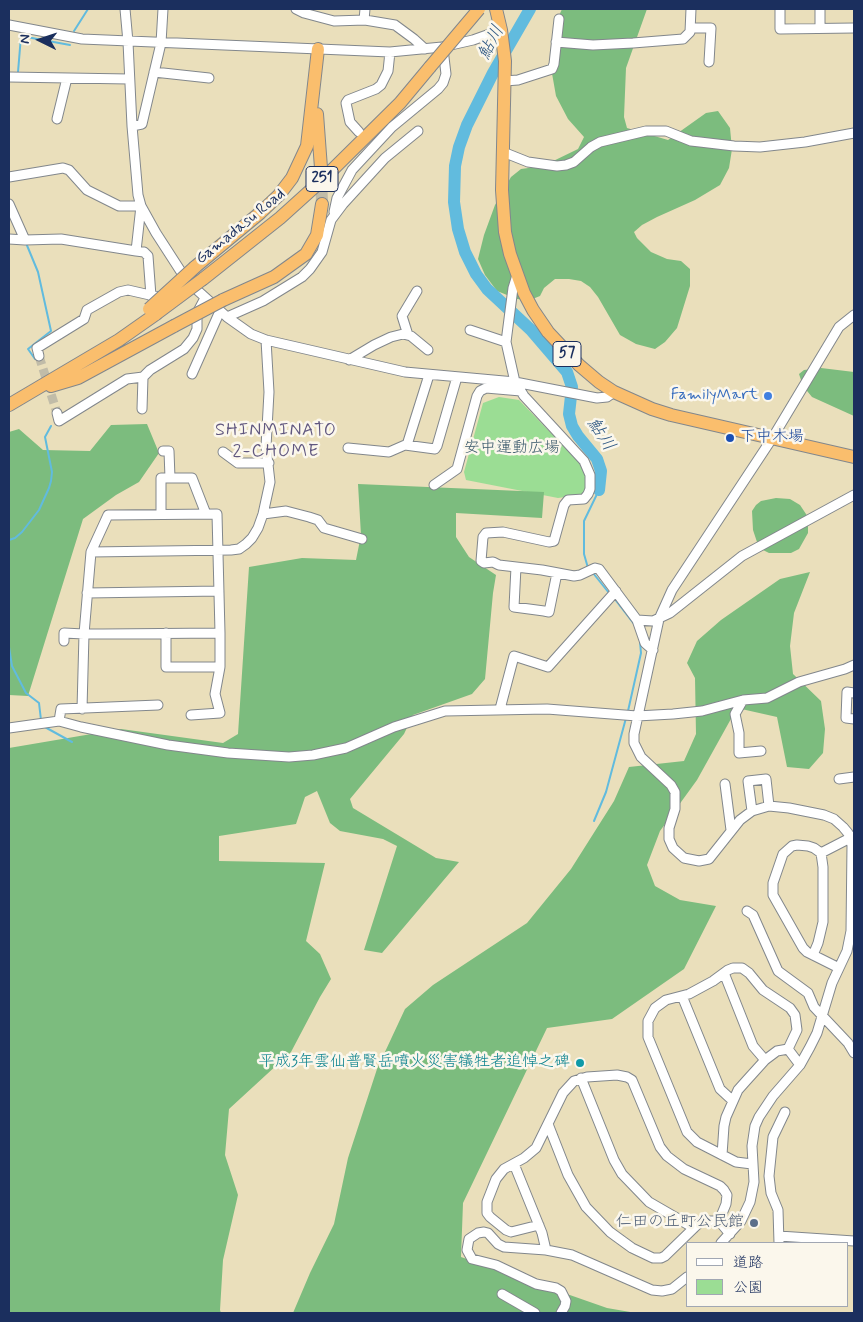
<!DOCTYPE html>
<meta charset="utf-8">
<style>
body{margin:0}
#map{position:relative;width:863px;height:1322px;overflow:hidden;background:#eadfbb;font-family:Mynerve,"Klee One",sans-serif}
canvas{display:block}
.frame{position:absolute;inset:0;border:10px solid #1b2f5e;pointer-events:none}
.legend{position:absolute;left:686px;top:1242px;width:162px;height:65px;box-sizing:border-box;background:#fbf7ec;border:1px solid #a1a7b3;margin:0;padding:6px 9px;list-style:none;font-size:15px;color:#1b2f5e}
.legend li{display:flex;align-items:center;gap:10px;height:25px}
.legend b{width:25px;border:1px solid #a1a7b3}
.north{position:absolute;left:15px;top:15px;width:50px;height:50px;-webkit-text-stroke:4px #fbf7ec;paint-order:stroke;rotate:274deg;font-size:14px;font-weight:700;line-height:20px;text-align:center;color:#1b2f5e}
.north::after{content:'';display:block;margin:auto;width:18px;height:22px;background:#1b2f5e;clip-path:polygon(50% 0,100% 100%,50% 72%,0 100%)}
</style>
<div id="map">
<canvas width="863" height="1322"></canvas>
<div class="frame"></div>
<ul class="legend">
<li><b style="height:6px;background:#fff"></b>道路</li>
<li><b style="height:14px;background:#9bdd94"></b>公園</li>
</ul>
<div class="north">N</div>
</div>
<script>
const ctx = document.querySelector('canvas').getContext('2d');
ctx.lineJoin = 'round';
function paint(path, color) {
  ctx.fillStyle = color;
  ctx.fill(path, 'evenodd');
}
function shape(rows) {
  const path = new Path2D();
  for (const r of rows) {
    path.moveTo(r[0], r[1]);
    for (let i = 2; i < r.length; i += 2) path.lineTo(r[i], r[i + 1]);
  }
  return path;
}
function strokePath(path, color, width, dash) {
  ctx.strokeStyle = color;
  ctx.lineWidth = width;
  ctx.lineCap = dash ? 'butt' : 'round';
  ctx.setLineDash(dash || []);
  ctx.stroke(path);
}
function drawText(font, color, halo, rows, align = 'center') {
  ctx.font = font + ' Mynerve,"Klee One",sans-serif';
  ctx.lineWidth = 5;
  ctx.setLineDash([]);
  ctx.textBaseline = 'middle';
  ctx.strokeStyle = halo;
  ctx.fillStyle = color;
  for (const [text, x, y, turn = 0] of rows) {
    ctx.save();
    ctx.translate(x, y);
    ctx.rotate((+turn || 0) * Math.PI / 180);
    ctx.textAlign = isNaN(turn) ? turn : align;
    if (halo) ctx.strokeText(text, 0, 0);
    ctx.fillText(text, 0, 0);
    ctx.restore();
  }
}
paint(shape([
 [499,397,519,400,578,461,584,468,587,478,585,493,580,495,558,498,466,480,464,472,483,403]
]), '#9bdd94');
paint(shape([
 [562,9,647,9,626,68,624,117,627,128,668,140,706,113,718,111,730,128,732,149,729,168,720,185,695,200,657,217,642,225,634,232,637,238,651,252,667,259,681,261,690,269,690,286,677,328,665,342,655,349,636,344,620,335,598,297,590,287,581,281,569,279,555,279,544,288,540,296,530,300,517,299,497,291,485,275,478,259,484,235,495,205,511,177,521,169,543,166,578,149,584,137,568,119,556,96,550,62,558,18],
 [821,368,854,372,854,416,812,397,803,386,799,374,804,370],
 [147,424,159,453,139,482,116,495,83,519,28,696,9,695,9,432,19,429,43,450,90,451,111,425],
 [358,484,544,492,542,518,456,513,456,537,469,557,496,575,493,593,485,679,472,694,413,715,404,734,350,799,353,808,436,858,459,862,382,953,364,950,397,846,383,839,340,831,330,823,317,791,305,797,296,824,219,836,219,861,325,863,306,941,320,954,331,979,320,997,291,1052,229,1109,225,1155,238,1195,223,1260,220,1310,221,1313,9,1313,9,748,121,729,223,743,238,734,249,567,302,558,356,560,361,535],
 [776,498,790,499,800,505,808,517,808,533,799,549,791,553,769,553,759,548,753,530,752,511,756,505,761,501],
 [810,572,794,613,790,646,793,674,821,701,825,729,823,753,809,769,787,767,777,717,737,708,697,780,660,831,647,865,655,886,680,900,716,906,684,969,612,1019,547,1028,463,1203,461,1257,607,1308,636,1313,293,1313,310,1273,334,1224,348,1158,377,1069,405,1009,433,985,527,923,571,869,614,801,629,767,684,761,696,734,695,678,687,663,697,641,721,620,780,579]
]), '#7cbc7e');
strokePath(shape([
 [74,31,88,9],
 [18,72,21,36,70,45],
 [26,243,38,272,51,331,28,349,35,359],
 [9,540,15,538,22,532,39,510,49,488,51,481,52,472,45,437,51,426],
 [588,568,584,554,584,521,599,490],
 [593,573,609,593],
 [614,598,634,624],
 [9,647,12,666,26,693,39,703,41,720],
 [628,711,641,653,640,642],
 [43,726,72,742],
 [594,821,606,792,626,718]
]), '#61bbde', 2);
strokePath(shape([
 [530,9,493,73,467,125,459,147,455,166,454,202,458,229,465,252,476,274,487,289,531,330,567,372,572,387,569,414,572,426,578,436,597,459,601,471,599,490]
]), '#61bbde', 12);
strokePath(shape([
 [39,356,57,413]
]), '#c1bca8', 9, [9, 4.5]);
strokePath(shape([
 [321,173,322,204]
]), '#c1bca8', 12, [12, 6]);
const minor = shape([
 [125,9,128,42,132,126,138,195,141,206,156,233,187,281,227,317,251,334,266,340,405,372,515,382,597,398,607,397,614,392],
 [296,9,304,13,334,21,365,20,395,25,414,39,425,49],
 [780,9,780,29,854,28],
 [820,9,820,28],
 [364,20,365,9],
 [9,25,82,39,390,52,442,47,473,40,501,30],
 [691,28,711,28,709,62],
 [556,42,593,45,633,43,683,39,690,32,691,9],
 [154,72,209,78],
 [9,77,129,79],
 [505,81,518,80,552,69,554,64,559,19],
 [57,119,67,78],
 [132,126,142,124,161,43,163,9],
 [359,132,350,122,346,103,348,100,376,89,381,85,388,71,390,52],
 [503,152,528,162,557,166,566,165,574,162,591,147,600,142,646,131,666,131,691,141,700,142,734,146,760,147,805,142,854,133],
 [9,177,63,168,69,170,87,190,119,206,141,206],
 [9,204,25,240,61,239,136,251,141,206],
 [334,212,337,198,352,170,392,127,438,89,443,83,446,74,443,49],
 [9,239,25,240],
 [136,251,144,252,148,256,151,296],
 [517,275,513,288,506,342,515,382,524,396,584,461,590,475,590,489,588,494,584,499,568,500,564,505,554,541,549,542,503,532,486,533,483,537,481,561,484,563,493,562,499,565,542,570,574,576,580,575,595,568,599,569,637,620,645,643,653,650],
 [227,317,263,301,302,277,310,269,322,252,331,220,343,204,385,158,418,131],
 [470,330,506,342],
 [408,335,402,316,417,291],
 [39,356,37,348,84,319,87,310,119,292,128,290,163,298],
 [349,360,374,345,391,337,403,334,411,336,428,350],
 [192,374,220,311],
 [142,409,143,377],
 [57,413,59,421,127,379,143,377,150,370,184,349,193,338,197,329,197,313,205,298],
 [407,445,429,375],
 [348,448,389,452,405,445,435,449,437,446,457,377],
 [163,451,169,451,170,478],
 [223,452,238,463,269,463],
 [434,485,457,469,477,396,480,391,486,388,521,391],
 [161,514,161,478,192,478,206,514],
 [263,514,286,511,309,517,318,520,324,528,362,539],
 [91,552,231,550,239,549,246,544,252,538,258,528,263,514,270,482,266,447,269,392,266,340],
 [516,567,514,607,544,611,549,612,557,573],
 [87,593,219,591],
 [637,620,653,621,670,613,742,556,854,495],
 [166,633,166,667,220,667,220,633],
 [64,641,64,633,84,634,103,634,220,633,217,514,108,515,91,552,84,634,82,709],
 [854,693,847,692,846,718,854,719],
 [743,700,735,714,739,733,739,753,761,751],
 [500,709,514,656,548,667,616,591],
 [191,715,220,713,215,694,220,667],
 [59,721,61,709,158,705],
 [9,728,59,721,81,727,168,745,228,753,289,757,313,755,346,748,394,727,445,711,547,709,637,716,673,714,702,711,743,700,767,698,799,682,845,669,854,665],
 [839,779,854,777],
 [725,784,731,830],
 [752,811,748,781,766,779,769,806],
 [747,911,753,915,778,971,808,993,814,1007,848,1043,854,1053],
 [813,955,818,943,823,922,823,867,821,853],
 [839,968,807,952,803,948,773,895,773,883,783,854,792,846,797,845,808,846,814,848,821,853,854,836],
 [724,973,753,1046,765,1060],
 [682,996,720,1089,733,1101],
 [581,1078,614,1160,622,1174,649,1202,694,1228],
 [548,1124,568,1175,586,1207,610,1232,632,1248,653,1258,661,1258,665,1256,699,1223,704,1221,719,1221,730,1234],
 [722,1155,724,1126,726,1117,738,1090,746,1081,765,1060,777,1051,788,1049,800,1065],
 [514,1164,542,1233,546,1250],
 [752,1164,736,1162,697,1142,687,1132,648,1037,648,1021,655,1008,666,1000,689,994,713,981,728,970,733,968,742,968,749,973,763,990,790,1008,795,1015,797,1030,788,1049],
 [539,1225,511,1232,506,1230,490,1217,487,1213,487,1202,496,1179,504,1169,524,1158,536,1148,563,1093,574,1081,587,1077,617,1075,627,1077,632,1080,660,1147,667,1156,684,1169,720,1186,724,1190,727,1195,726,1204,719,1221],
 [779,1236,854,1241],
 [721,1243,741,1221,750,1202,754,1182,752,1146,755,1126,759,1117,773,1096,800,1065,810,1047,817,1033,832,983,847,951,851,931,852,845,848,833,843,827,834,819,824,815,789,808,769,806,752,811,740,820,709,859,699,861,684,858,673,848,669,839,669,828,675,809,675,792,671,785,641,757,634,743,634,734,659,619,672,590,773,437,839,327,854,315],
 [779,1243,778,1210,771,1193,769,1176,773,1137,785,1112],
 [502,1294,535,1313],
 [561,1313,565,1306,566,1301,561,1291,556,1288,536,1284,496,1265,472,1259,467,1250,469,1239,478,1233,484,1232,488,1233,498,1244,504,1247,546,1250,572,1255,652,1290,662,1291,672,1289,687,1277]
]);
const highway = shape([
 [496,9,501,30,505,61,502,190,505,232,510,254,524,293,533,310,548,332,579,365,599,382,614,392,652,409,671,415,854,457],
 [317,114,321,168],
 [195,267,260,213,279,195,292,178,307,146,318,49],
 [203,279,280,218,321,181,400,103,430,67],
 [223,300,274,277,306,254,317,235,322,204],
 [51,386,78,378,174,326],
 [9,405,119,340,156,314]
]);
strokePath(minor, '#82878c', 11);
strokePath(highway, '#82878c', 14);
strokePath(minor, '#fff', 9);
strokePath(highway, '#fabe6d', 12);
const highwayBridge = shape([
 [430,67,479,9],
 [149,309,195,267],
 [156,314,203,279],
 [174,326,223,300]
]);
strokePath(highwayBridge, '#82878c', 14, []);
strokePath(highwayBridge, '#fabe6d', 12);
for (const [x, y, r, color] of [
 [768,396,5,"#3f7fe0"],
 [730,438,5,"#1a4fb4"],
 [580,1063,5,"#0f9aa8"],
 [754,1223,5,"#5c6f8a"]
]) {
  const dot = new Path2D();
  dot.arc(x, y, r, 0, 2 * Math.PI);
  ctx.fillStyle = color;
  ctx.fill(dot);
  strokePath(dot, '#fbf7ec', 2);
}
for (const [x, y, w] of [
 [322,179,32],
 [567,354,28]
]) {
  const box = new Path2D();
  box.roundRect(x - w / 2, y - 12.5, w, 25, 4);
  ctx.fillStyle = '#fbf7ec';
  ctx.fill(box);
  strokePath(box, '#1b2f5e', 1);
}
drawText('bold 15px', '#1b2f5e', null, [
 ["251",322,179],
 ["57",567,354]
]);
drawText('16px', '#1b2f5e', '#fbf7ec', [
 ["Gamadasu Road",241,227,-39]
]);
drawText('16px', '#366cbe', '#fbf7ec', [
 ["FamilyMart",758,396]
], 'right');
drawText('16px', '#164399', '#fbf7ec', [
 ["下中木場",740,438]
], 'left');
drawText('16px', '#3b5a6c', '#fbf7ec', [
 ["安中運動広場",512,449]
]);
drawText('16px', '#0d838f', '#fbf7ec', [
 ["平成3年雲仙普賢岳噴火災害犠牲者追悼之碑",570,1063]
], 'right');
drawText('16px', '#4e5e75', '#fbf7ec', [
 ["仁田の丘町公民館",744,1223]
], 'right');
drawText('italic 18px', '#305984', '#fbf7ec', [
 ["鮎川",492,43,-62],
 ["鮎川",600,435,57]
]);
ctx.letterSpacing = '1px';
drawText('18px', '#60577f', '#fbf7ec', [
 ["SHINMINATO",276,431],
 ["2-CHOME",276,452]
]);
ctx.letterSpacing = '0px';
</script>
